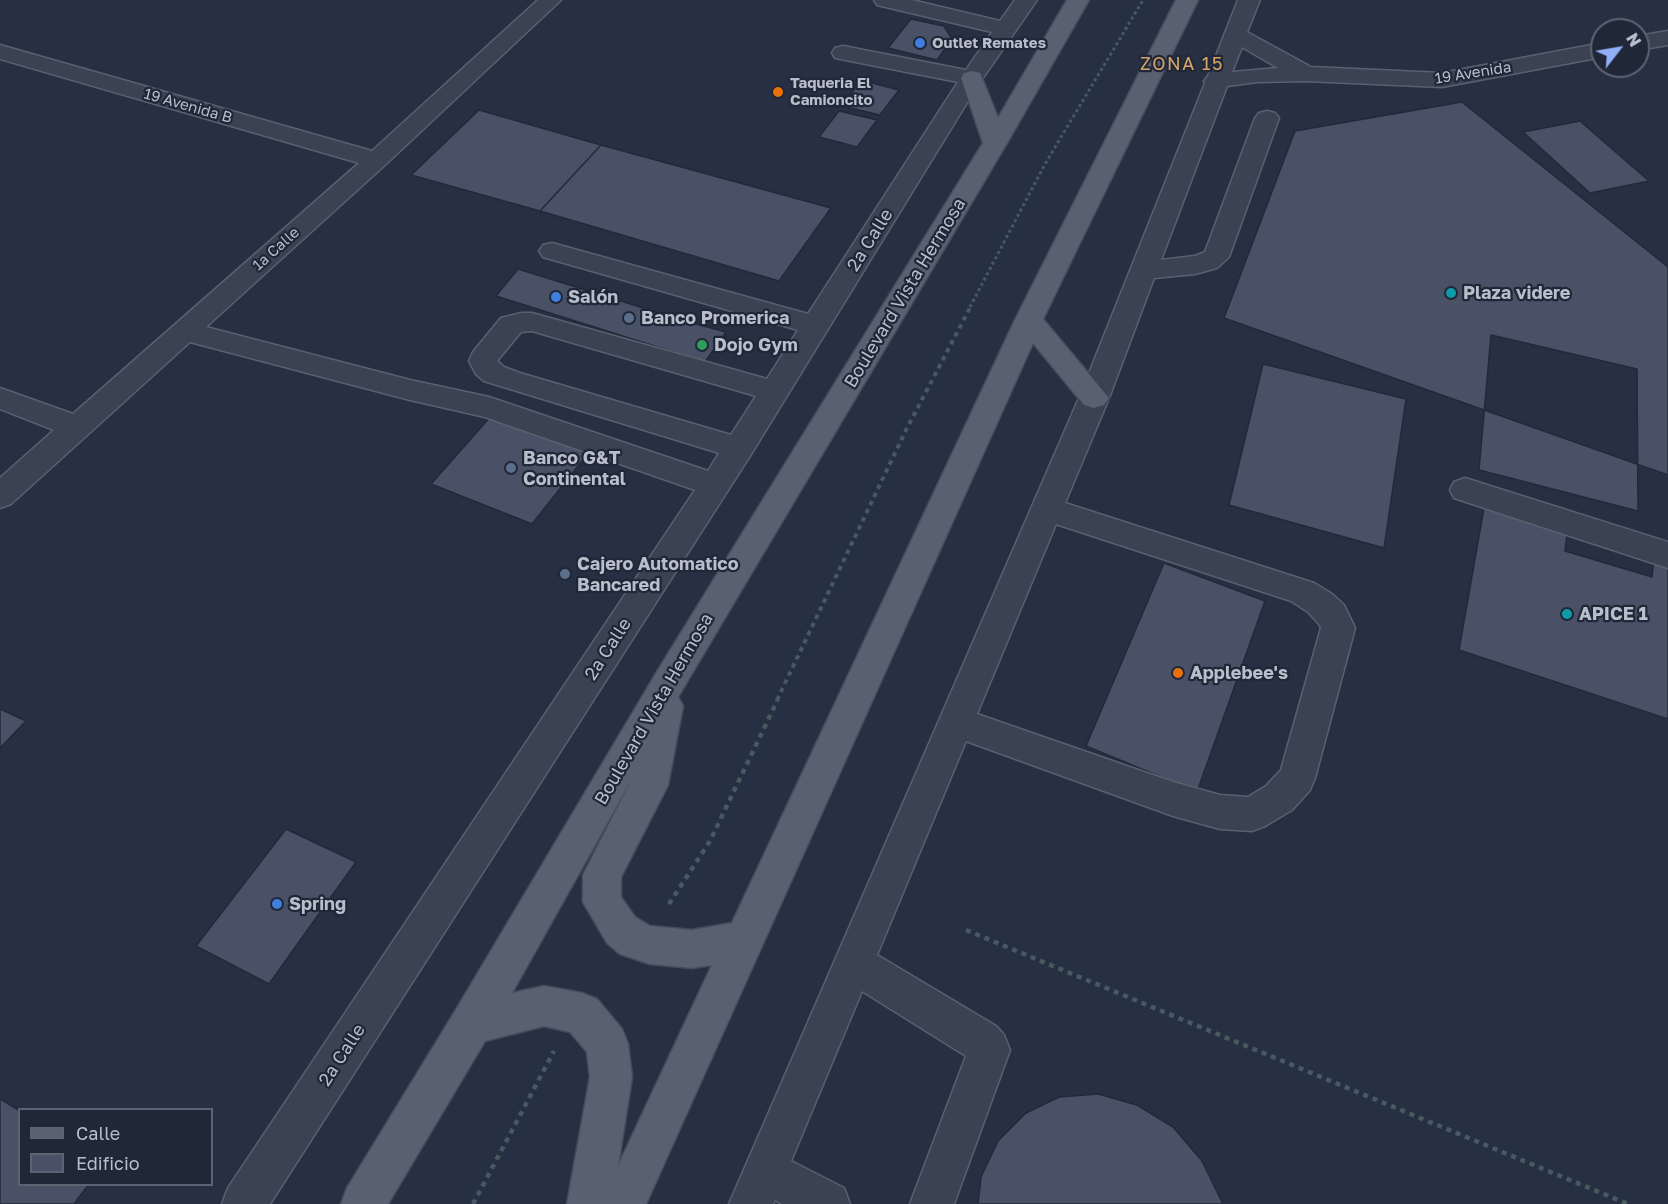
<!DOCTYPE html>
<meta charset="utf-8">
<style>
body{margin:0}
#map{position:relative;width:1668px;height:1204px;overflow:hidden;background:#273042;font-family:"Golos Text",sans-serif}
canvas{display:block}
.legend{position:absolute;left:18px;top:1108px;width:195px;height:78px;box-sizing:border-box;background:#202737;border:2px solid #5d6373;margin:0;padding:8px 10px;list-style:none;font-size:18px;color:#b8becc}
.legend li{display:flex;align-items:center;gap:12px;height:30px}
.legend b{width:30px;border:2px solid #5d6373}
.north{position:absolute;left:1590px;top:18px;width:60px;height:60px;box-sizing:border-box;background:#202737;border:2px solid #5d6373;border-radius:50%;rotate:59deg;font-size:16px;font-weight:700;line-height:24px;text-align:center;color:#b8becc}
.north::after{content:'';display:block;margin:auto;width:21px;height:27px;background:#91aef8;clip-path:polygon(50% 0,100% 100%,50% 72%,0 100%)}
</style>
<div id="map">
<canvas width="1668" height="1204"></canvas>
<ul class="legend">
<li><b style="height:8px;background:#596171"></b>Calle</li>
<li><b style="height:16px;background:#485166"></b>Edificio</li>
</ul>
<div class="north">N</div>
</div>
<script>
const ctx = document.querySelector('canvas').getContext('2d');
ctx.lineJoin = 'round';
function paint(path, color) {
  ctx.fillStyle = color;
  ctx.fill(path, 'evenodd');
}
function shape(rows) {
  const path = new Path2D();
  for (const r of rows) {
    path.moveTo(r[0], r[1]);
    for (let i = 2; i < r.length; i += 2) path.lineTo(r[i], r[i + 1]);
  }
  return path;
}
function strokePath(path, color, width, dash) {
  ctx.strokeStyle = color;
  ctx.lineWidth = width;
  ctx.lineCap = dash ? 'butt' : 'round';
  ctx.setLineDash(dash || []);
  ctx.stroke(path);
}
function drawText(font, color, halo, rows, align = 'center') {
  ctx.font = font + ' "Golos Text",sans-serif';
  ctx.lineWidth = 4.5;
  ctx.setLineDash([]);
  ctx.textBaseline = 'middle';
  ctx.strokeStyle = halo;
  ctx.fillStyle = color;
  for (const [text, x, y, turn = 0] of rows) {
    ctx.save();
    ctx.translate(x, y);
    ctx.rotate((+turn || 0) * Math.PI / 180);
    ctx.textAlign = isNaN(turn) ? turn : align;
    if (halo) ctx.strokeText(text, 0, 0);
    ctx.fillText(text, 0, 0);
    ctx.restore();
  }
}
const building = shape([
 [911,19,944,26,952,39,937,60,888,48,911,19],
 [861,80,899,90,880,115,842,106,861,80],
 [1462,102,1668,267,1668,475,1224,318,1295,131,1462,102],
 [479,110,601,145,540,211,411,175,479,110],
 [839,111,877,120,857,147,819,137,839,111],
 [1580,121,1649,181,1590,193,1523,132,1580,121],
 [601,145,831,208,779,281,540,211,601,145],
 [518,269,685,321,726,332,705,362,496,296,518,269],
 [1491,335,1637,369,1638,511,1479,470,1491,335],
 [1263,364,1406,399,1384,548,1229,505,1263,364],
 [492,415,590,451,532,524,431,484,492,415],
 [1485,502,1568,527,1565,551,1652,577,1654,558,1668,563,1668,719,1459,650,1485,502],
 [1164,563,1265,601,1197,792,1086,746,1164,563],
 [0,709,26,721,0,748,0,709],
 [286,829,356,862,269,984,196,946,286,829],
 [1098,1094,1137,1105,1173,1127,1202,1161,1223,1204,978,1204,981,1177,998,1141,1026,1113,1059,1097,1098,1094],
 [0,1099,20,1111,20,1184,89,1184,74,1204,0,1204,0,1099]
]);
paint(building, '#485166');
strokePath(building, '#222939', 1.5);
const minor = shape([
 [538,0,561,0,385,165,206,327,410,380,489,397,708,471,719,453,484,381,476,374,469,361,473,352,501,318,521,313,532,313,767,379,798,330,543,257,539,251,543,245,552,243,808,314,958,82,835,58,832,53,835,48,843,46,966,70,992,32,877,5,874,0,912,0,1000,21,1015,0,1037,0,976,88,750,456,270,1204,222,1204,228,1188,695,490,485,417,410,400,190,342,11,504,0,508,0,478,54,430,0,409,0,388,73,414,359,163,0,59,0,45,372,151,538,0],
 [532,331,756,396,731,435,520,373,504,367,497,361,521,332,532,331],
 [1238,0,1260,0,1247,32,1311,67,1442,73,1602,43,1602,57,1442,87,1306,81,1258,82,1227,86,1161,260,1195,256,1205,252,1255,118,1259,113,1267,111,1275,113,1279,118,1229,257,1217,268,1195,274,1154,278,1109,398,1065,503,1314,583,1332,594,1344,605,1355,628,1315,778,1310,790,1292,810,1265,826,1252,831,1220,829,1173,816,966,741,877,955,996,1026,1004,1035,1010,1050,954,1204,910,1204,966,1056,862,991,791,1161,844,1188,850,1204,782,1204,775,1200,773,1204,729,1204,1079,398,1205,83,1204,81,1208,76,1238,0],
 [1242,47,1278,68,1232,72,1242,47],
 [1056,524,1291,601,1308,612,1319,624,1321,628,1281,770,1266,786,1248,797,1220,795,1173,782,977,714,1056,524],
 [1668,31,1668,45,1638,50,1638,36,1668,31],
 [1465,478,1668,542,1668,568,1454,498,1450,490,1454,482,1465,478]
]);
const major = shape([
 [1067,0,1089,0,1007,143,678,697,683,706,668,785,621,877,621,897,635,917,650,926,692,930,732,923,1015,320,1176,0,1198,0,1043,319,1109,398,1104,405,1094,408,1084,405,1033,343,646,1204,567,1204,590,1077,587,1052,570,1032,544,1026,485,1041,388,1204,341,1204,347,1188,457,1008,658,670,983,143,961,78,964,73,972,71,980,73,998,118,1067,0],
 [633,777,583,875,583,902,607,943,620,954,650,964,692,968,712,965,618,1166,632,1077,628,1044,622,1029,597,999,582,993,544,986,512,993,633,777]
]);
strokePath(minor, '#59606f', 3);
strokePath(major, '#454b5b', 3);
strokePath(shape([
 [970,307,1045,164,1143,0]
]), '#475a60', 3, [3, 3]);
strokePath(shape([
 [777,700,907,428,971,306]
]), '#475a60', 4, [4.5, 4.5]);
strokePath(shape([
 [669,904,710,841,778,699],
 [966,930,1628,1204],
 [473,1204,554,1051]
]), '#475a60', 4.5, [5, 5]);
paint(minor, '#3b4252');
paint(major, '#596171');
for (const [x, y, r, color] of [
 [920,43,6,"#3f7fe0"],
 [778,92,6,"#e8710a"],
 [1451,293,6,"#0f9aa8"],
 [556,297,6,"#3f7fe0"],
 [629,318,6,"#5c6f8a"],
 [702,345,6,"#2e9e5b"],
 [511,468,6,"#5c6f8a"],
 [565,574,6,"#5c6f8a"],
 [1567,614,6,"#0f9aa8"],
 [1178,673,6,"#e8710a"],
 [277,904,6,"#3f7fe0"]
]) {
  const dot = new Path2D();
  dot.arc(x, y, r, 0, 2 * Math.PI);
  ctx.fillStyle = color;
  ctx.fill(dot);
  strokePath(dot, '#202737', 2);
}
drawText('bold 15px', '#b8becc', '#202737', [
 ["Outlet Remates",932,43],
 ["Taqueria El",790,83],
 ["Camioncito",790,100]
], 'left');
drawText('15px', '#b8becc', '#202737', [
 ["19 Avenida",1473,73,-9],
 ["19 Avenida B",188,106,16],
 ["1a Calle",276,249,-42]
]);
ctx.letterSpacing = '1.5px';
drawText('18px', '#d6a369', '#202737', [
 ["ZONA 15",1182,64]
]);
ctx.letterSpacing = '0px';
drawText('18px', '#b8becc', '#202737', [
 ["2a Calle",870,240,-58],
 ["Boulevard Vista Hermosa",905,293,-59],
 ["2a Calle",608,649,-57],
 ["Boulevard Vista Hermosa",654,709,-60],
 ["2a Calle",342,1055,-57]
]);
drawText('bold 18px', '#b8becc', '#202737', [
 ["Plaza videre",1463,293],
 ["Salón",568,297],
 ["Banco Promerica",641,318],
 ["Dojo Gym",714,345],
 ["Banco G&T",523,458],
 ["Continental",523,479],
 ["Cajero Automatico",577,564],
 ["Bancared",577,585],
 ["APICE 1",1579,614],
 ["Applebee's",1190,673],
 ["Spring",289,904]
], 'left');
</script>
